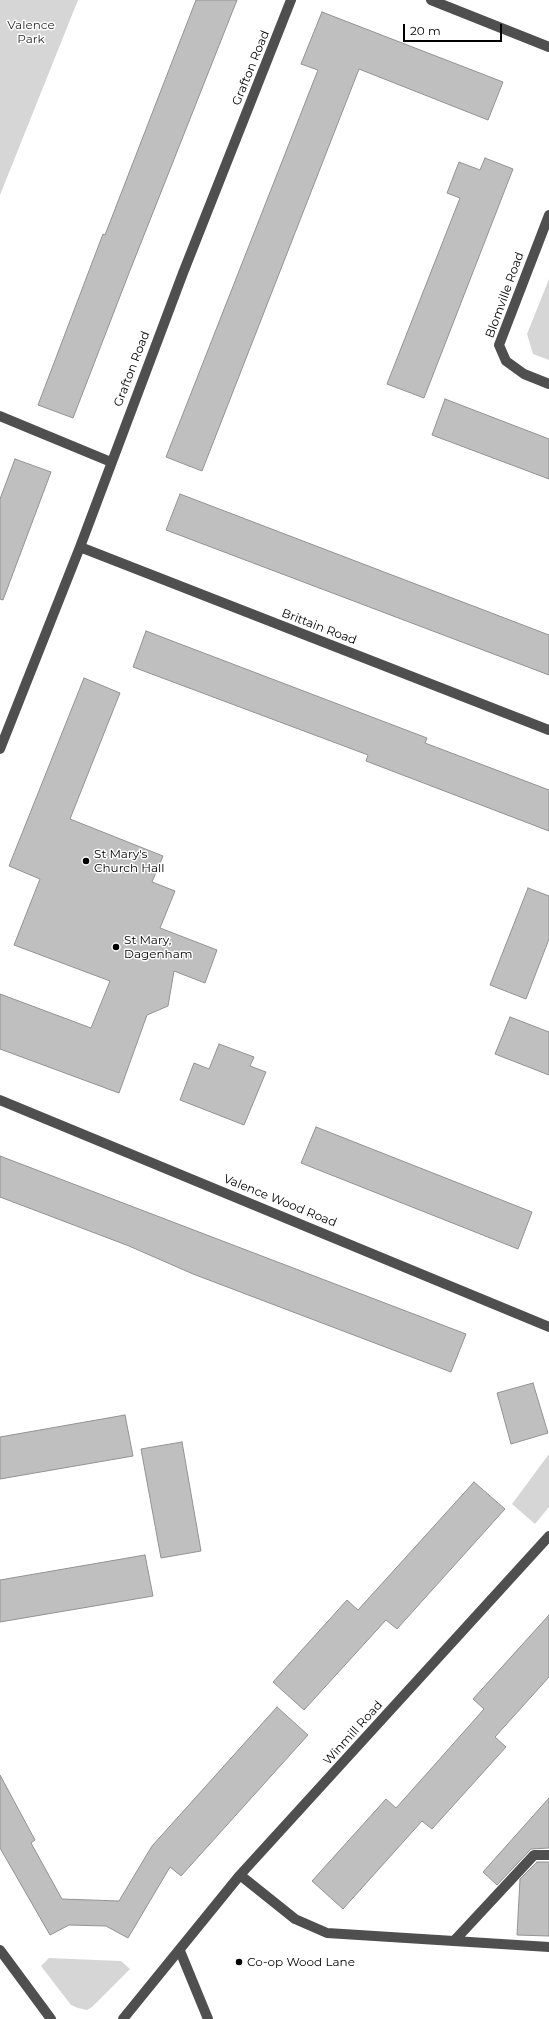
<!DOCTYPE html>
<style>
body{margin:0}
#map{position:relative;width:549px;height:2019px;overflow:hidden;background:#fff;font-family:Montserrat,sans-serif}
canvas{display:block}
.scale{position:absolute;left:403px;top:24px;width:99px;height:18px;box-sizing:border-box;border:2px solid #000;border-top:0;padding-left:5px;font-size:12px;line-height:14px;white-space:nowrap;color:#000;-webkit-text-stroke:3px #fff;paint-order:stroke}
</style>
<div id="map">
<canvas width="549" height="2019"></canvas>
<div class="scale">20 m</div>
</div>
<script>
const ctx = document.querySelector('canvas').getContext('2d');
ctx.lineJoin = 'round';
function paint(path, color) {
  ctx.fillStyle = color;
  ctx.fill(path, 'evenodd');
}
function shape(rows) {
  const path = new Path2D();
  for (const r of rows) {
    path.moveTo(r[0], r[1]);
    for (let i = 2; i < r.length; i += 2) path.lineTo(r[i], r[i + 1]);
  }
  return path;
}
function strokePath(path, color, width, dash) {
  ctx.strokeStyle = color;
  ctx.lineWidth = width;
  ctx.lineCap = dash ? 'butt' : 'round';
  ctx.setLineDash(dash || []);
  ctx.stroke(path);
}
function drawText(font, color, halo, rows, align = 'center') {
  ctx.font = font + ' Montserrat,sans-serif';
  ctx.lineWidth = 3;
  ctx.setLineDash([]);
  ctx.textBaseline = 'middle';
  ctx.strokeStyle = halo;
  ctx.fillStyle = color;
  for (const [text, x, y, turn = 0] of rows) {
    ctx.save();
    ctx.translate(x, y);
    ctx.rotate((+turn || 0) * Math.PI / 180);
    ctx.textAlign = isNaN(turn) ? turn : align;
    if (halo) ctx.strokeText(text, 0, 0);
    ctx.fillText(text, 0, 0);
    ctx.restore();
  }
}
paint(shape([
 [0,0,78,0,0,195],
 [549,279,549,360,533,354,527,334],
 [549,1454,549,1507,535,1524,512,1504],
 [49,1958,121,1961,130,1969,92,2007,87,2010,78,2008,71,2005,41,1966]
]), '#d6d6d6');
const building = shape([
 [196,0,237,0,129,273,73,418,38,405,103,234,105,235,196,0],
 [322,12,503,82,488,120,359,69,202,471,166,457,318,70,301,64,322,12],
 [485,158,513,169,424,398,387,384,460,198,447,193,459,162,480,170,485,158],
 [445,399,549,439,549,479,432,435,445,399],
 [15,459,51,472,3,600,0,599,0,499,15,459],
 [180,494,549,635,549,675,166,530,180,494],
 [146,631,427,738,425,743,549,790,549,831,366,761,368,755,133,667,146,631],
 [84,678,120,693,70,819,163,856,152,882,175,891,160,928,217,950,205,983,174,971,168,1006,147,1015,119,1093,0,1049,0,994,91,1028,110,981,14,945,40,879,9,866,84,678],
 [528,888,549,896,549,939,526,999,490,985,528,888],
 [510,1017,549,1032,549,1075,495,1054,510,1017],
 [219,1044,254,1057,250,1066,266,1072,244,1125,180,1100,194,1063,209,1069,219,1044],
 [316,1127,532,1212,518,1249,301,1163,316,1127],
 [0,1156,466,1334,451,1372,193,1274,129,1246,0,1197,0,1156],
 [533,1383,548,1433,511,1444,497,1393,533,1383],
 [125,1415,133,1456,0,1479,0,1437,125,1415],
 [182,1442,201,1551,161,1558,141,1449,182,1442],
 [474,1482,505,1509,397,1629,386,1620,304,1710,273,1682,347,1600,358,1610,474,1482],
 [145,1555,153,1596,0,1622,0,1580,145,1555],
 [549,1615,549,1677,495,1737,506,1747,432,1829,422,1821,343,1909,312,1881,386,1799,396,1808,438,1761,484,1709,473,1699,549,1615],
 [277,1707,308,1735,181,1876,170,1867,128,1938,106,1926,69,1925,50,1935,0,1848,0,1775,35,1840,31,1843,62,1899,119,1901,152,1846,277,1707],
 [549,1798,549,1848,531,1849,497,1885,483,1872,549,1798],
 [537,1862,549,1862,549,1936,517,1935,520,1879,537,1862]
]);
paint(building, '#bfbfbf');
strokePath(building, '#939393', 1);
strokePath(shape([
 [431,0,549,47],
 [549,215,499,345,506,361,524,374,549,384],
 [0,416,111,462],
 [80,547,549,730],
 [0,749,80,547,183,273,291,0],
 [0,1100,549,1327],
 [240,1875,295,1919,327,1933,549,1947],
 [454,1941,534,1855,549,1855],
 [0,1950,51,2019],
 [180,1951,208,2019],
 [123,2019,240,1875,549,1536]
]), '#4f4f4f', 10);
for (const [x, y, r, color] of [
 [86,861,4,"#000"],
 [116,947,4,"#000"],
 [239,1962,4,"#000"]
]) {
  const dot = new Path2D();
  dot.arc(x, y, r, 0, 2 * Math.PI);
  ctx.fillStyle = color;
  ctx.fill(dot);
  strokePath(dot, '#fff', 1.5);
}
drawText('12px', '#2d2d2d', '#fff', [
 ["Valence",31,25],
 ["Park",31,39]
]);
drawText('12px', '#000', '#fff', [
 ["Grafton Road",251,68,-68],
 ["Blomville Road",505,295,-70],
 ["Grafton Road",132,369,-69],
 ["Brittain Road",319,627,21],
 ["Valence Wood Road",280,1201,22],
 ["Winmill Road",353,1733,-48]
]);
drawText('12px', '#000', '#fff', [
 ["St Mary's",94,854],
 ["Church Hall",94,868],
 ["St Mary,",124,940],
 ["Dagenham",124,954],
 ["Co-op Wood Lane",247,1962]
], 'left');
</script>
